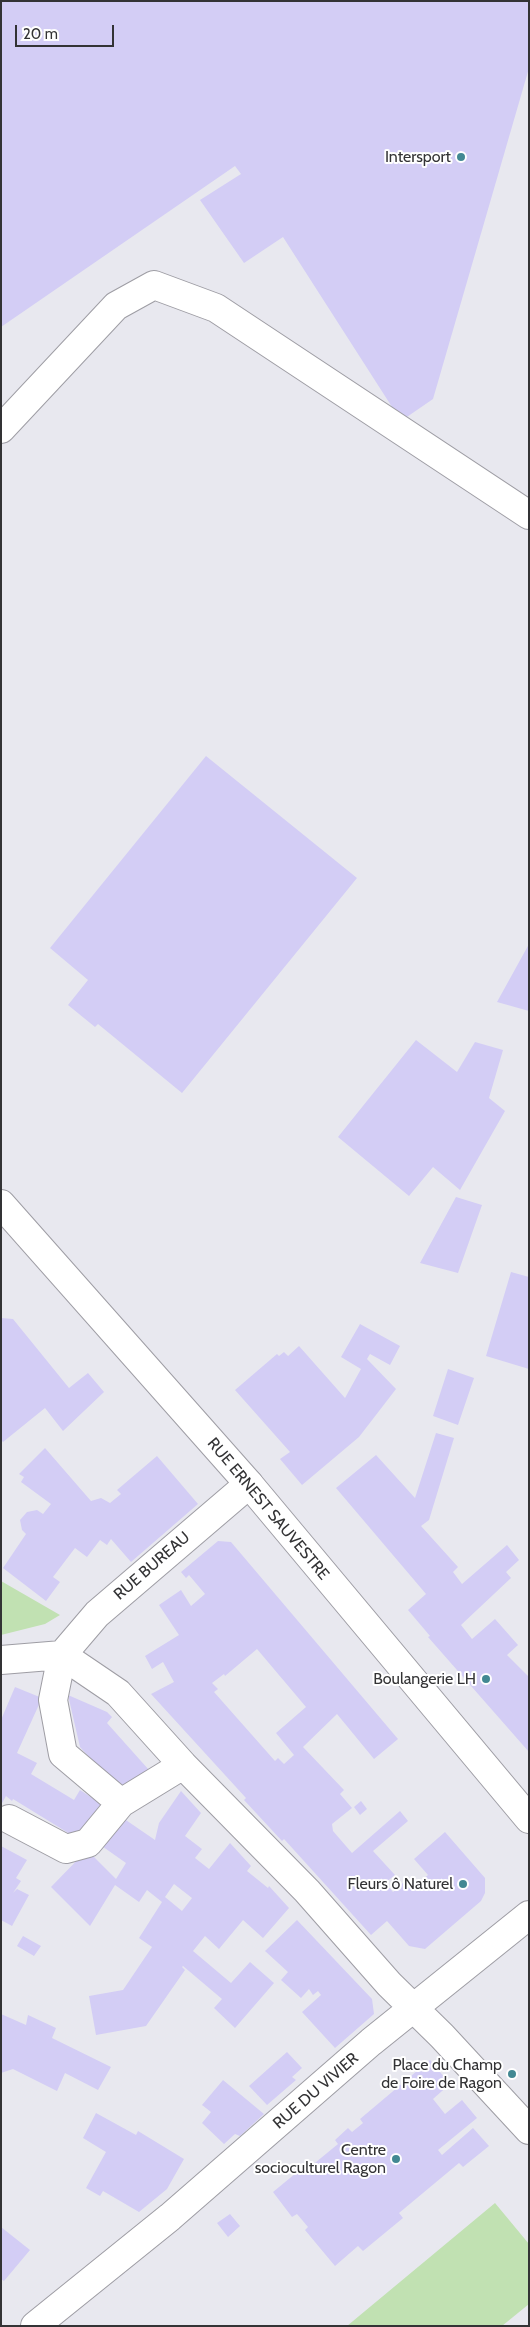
<!DOCTYPE html>
<meta charset="utf-8">
<style>
body{margin:0}
#map{position:relative;width:530px;height:2327px;overflow:hidden;background:#e8e8ef;font-family:Cabin,sans-serif}
canvas{display:block}
.frame{position:absolute;inset:0;border:2px solid #333335;pointer-events:none}
.scale{position:absolute;left:15px;top:25px;width:99px;height:22px;box-sizing:border-box;border:2px solid #333335;border-top:0;padding-left:6px;font-size:15px;line-height:18px;white-space:nowrap;color:#333335;-webkit-text-stroke:4px #fff;paint-order:stroke}
</style>
<div id="map">
<canvas width="530" height="2327"></canvas>
<div class="frame"></div>
<div class="scale">20 m</div>
</div>
<script>
const ctx = document.querySelector('canvas').getContext('2d');
ctx.lineJoin = 'round';
function paint(path, color) {
  ctx.fillStyle = color;
  ctx.fill(path, 'evenodd');
}
function shape(rows) {
  const path = new Path2D();
  for (const r of rows) {
    path.moveTo(r[0], r[1]);
    for (let i = 2; i < r.length; i += 2) path.lineTo(r[i], r[i + 1]);
  }
  return path;
}
function strokePath(path, color, width, dash) {
  ctx.strokeStyle = color;
  ctx.lineWidth = width;
  ctx.lineCap = dash ? 'butt' : 'round';
  ctx.setLineDash(dash || []);
  ctx.stroke(path);
}
function drawText(font, color, halo, rows, align = 'center') {
  ctx.font = font + ' Cabin,sans-serif';
  ctx.lineWidth = 4;
  ctx.setLineDash([]);
  ctx.textBaseline = 'middle';
  ctx.strokeStyle = halo;
  ctx.fillStyle = color;
  for (const [text, x, y, turn = 0] of rows) {
    ctx.save();
    ctx.translate(x, y);
    ctx.rotate((+turn || 0) * Math.PI / 180);
    ctx.textAlign = isNaN(turn) ? turn : align;
    if (halo) ctx.strokeText(text, 0, 0);
    ctx.fillText(text, 0, 0);
    ctx.restore();
  }
}
paint(shape([
 [1,1581,60,1615,45,1624,1,1635],
 [495,2203,529,2244,529,2304,502,2326,347,2326]
]), '#c1e1b2');
paint(shape([
 [1,1,529,1,529,68,433,399,401,421,283,237,244,263,200,200,241,174,235,166,1,327],
 [206,756,357,878,182,1093,98,1024,95,1027,68,1005,88,980,50,948],
 [529,944,529,1011,497,1002],
 [416,1040,457,1072,475,1042,503,1050,489,1098,505,1111,460,1190,433,1167,409,1196,338,1137],
 [456,1197,482,1205,458,1273,420,1263],
 [511,1272,529,1277,529,1369,486,1356],
 [1,1318,13,1319,69,1388,88,1373,104,1392,63,1431,45,1408,3,1442,1,1440],
 [360,1324,400,1346,390,1365,370,1354,367,1359,396,1389,359,1437,302,1485,280,1459,290,1452,235,1390,277,1354,279,1356,284,1352,288,1356,299,1346,345,1398,361,1369,341,1357],
 [448,1369,474,1378,458,1425,433,1416],
 [436,1433,454,1438,429,1520,421,1526,458,1567,453,1572,462,1584,507,1545,519,1560,506,1572,511,1578,461,1625,472,1639,495,1619,518,1645,507,1655,529,1677,529,1752,428,1637,430,1636,408,1610,426,1594,336,1488,376,1455,415,1498],
 [45,1448,91,1501,101,1498,110,1503,121,1494,117,1490,157,1456,198,1504,131,1562,111,1539,107,1545,100,1540,87,1557,75,1548,53,1577,60,1582,46,1601,3,1568,26,1534,22,1530,20,1520,27,1512,37,1510,43,1514,51,1504,21,1482,24,1477,19,1474],
 [218,1541,231,1542,398,1739,374,1759,337,1714,303,1747,344,1790,340,1794,352,1808,332,1824,333,1831,352,1853,400,1811,408,1821,373,1851,395,1875,385,1883,393,1892,405,1881,411,1889,428,1875,414,1859,445,1832,485,1878,485,1893,481,1901,425,1949,409,1946,387,1921,371,1935,284,1839,282,1841,244,1800,246,1798,151,1694,174,1682,163,1662,152,1669,145,1656,179,1635,159,1605,181,1590,191,1606,205,1594,189,1575,186,1578,181,1572],
 [257,1649,306,1707,276,1733,294,1755,284,1764,278,1758,275,1761,214,1692,218,1689,212,1683,224,1674,225,1676],
 [15,1687,42,1698,17,1753,37,1763,31,1774,74,1800,80,1790,103,1805,82,1839,70,1834,13,1799,12,1801,6,1796,1,1805,1,1720],
 [68,1695,107,1712,112,1717,107,1723,149,1770,120,1791,80,1747],
 [181,1791,201,1813,185,1836,202,1849,195,1858,209,1869,230,1843,251,1866,247,1871,268,1888,269,1886,289,1908,263,1938,243,1920,219,1949,205,1936,193,1951,231,1983,250,1962,274,1983,235,2028,214,2008,222,1999,183,1966,182,1967,185,1970,146,2026,96,2035,89,1996,123,1990,152,1947,139,1938,162,1902,147,1890,139,1902,115,1885,90,1926,51,1887,87,1850,116,1879,126,1863,99,1844,120,1816,155,1840,159,1823],
 [174,1884,192,1898,182,1911,165,1897],
 [361,1801,367,1809,360,1815,354,1807],
 [1,1846,27,1860,16,1878,21,1881,13,1893,17,1889,29,1895,12,1926,1,1920],
 [297,1920,372,1999,374,2014,335,2048,302,2012,321,1995,318,1991,313,1995,309,1989,301,1998,281,1980,288,1972,265,1951],
 [23,1936,41,1946,34,1956,17,1946],
 [1,2014,26,2025,28,2015,56,2028,52,2038,111,2067,98,2090,65,2073,57,2091,13,2069,1,2073],
 [287,2052,302,2068,292,2077,296,2080,267,2105,249,2086],
 [430,2060,450,2084,433,2099,445,2114,462,2100,477,2118,438,2150,442,2155,473,2128,489,2146,463,2167,459,2163,399,2213,403,2218,363,2251,358,2246,335,2266,305,2230,308,2227,297,2214,292,2217,273,2192,307,2164,310,2167,338,2144,335,2140,348,2128,352,2132,363,2123,360,2119],
 [223,2080,264,2114,240,2136,235,2134,224,2144,202,2123,211,2112,202,2105],
 [96,2113,136,2135,138,2131,184,2159,167,2189,139,2212,103,2191,100,2196,86,2188,106,2152,83,2138],
 [230,2214,240,2226,228,2237,217,2223],
 [1,2227,30,2250,4,2281,1,2279]
]), '#d3cdf5');
const minor = shape([
 [1,429,116,306,154,285,216,308,529,515],
 [1,1660,62,1655,118,1693,183,1765,307,1891,389,1984,442,2036,529,2130],
 [121,1803,183,1765],
 [9,1819,66,1849,88,1843,121,1803,63,1754,53,1700,62,1655,97,1614,249,1484],
 [35,2326,170,2217,371,2042,529,1915]
]);
const major = shape([
 [1,1204,249,1484,529,1819]
]);
strokePath(minor, '#9e9da4', 30);
strokePath(major, '#9e9da4', 30);
strokePath(minor, '#fff', 28);
strokePath(major, '#fff', 28);
for (const [x, y, r, color] of [
 [461,157,5,"#428893"],
 [486,1679,5,"#428893"],
 [463,1884,5,"#428893"],
 [512,2074,5,"#428893"],
 [396,2159,5,"#428893"]
]) {
  const dot = new Path2D();
  dot.arc(x, y, r, 0, 2 * Math.PI);
  ctx.fillStyle = color;
  ctx.fill(dot);
  strokePath(dot, '#fff', 2);
}
drawText('16px', '#333335', '#fff', [
 ["Intersport",451,157],
 ["Boulangerie LH",476,1679],
 ["Fleurs ô Naturel",453,1884],
 ["Place du Champ",502,2065],
 ["de Foire de Ragon",502,2083],
 ["Centre",386,2150],
 ["socioculturel Ragon",386,2168]
], 'right');
drawText('16px', '#333335', '#fff', [
 ["RUE ERNEST SAUVESTRE",268,1509,50],
 ["RUE BUREAU",152,1566,-41],
 ["RUE DU VIVIER",316,2091,-41]
]);
</script>
